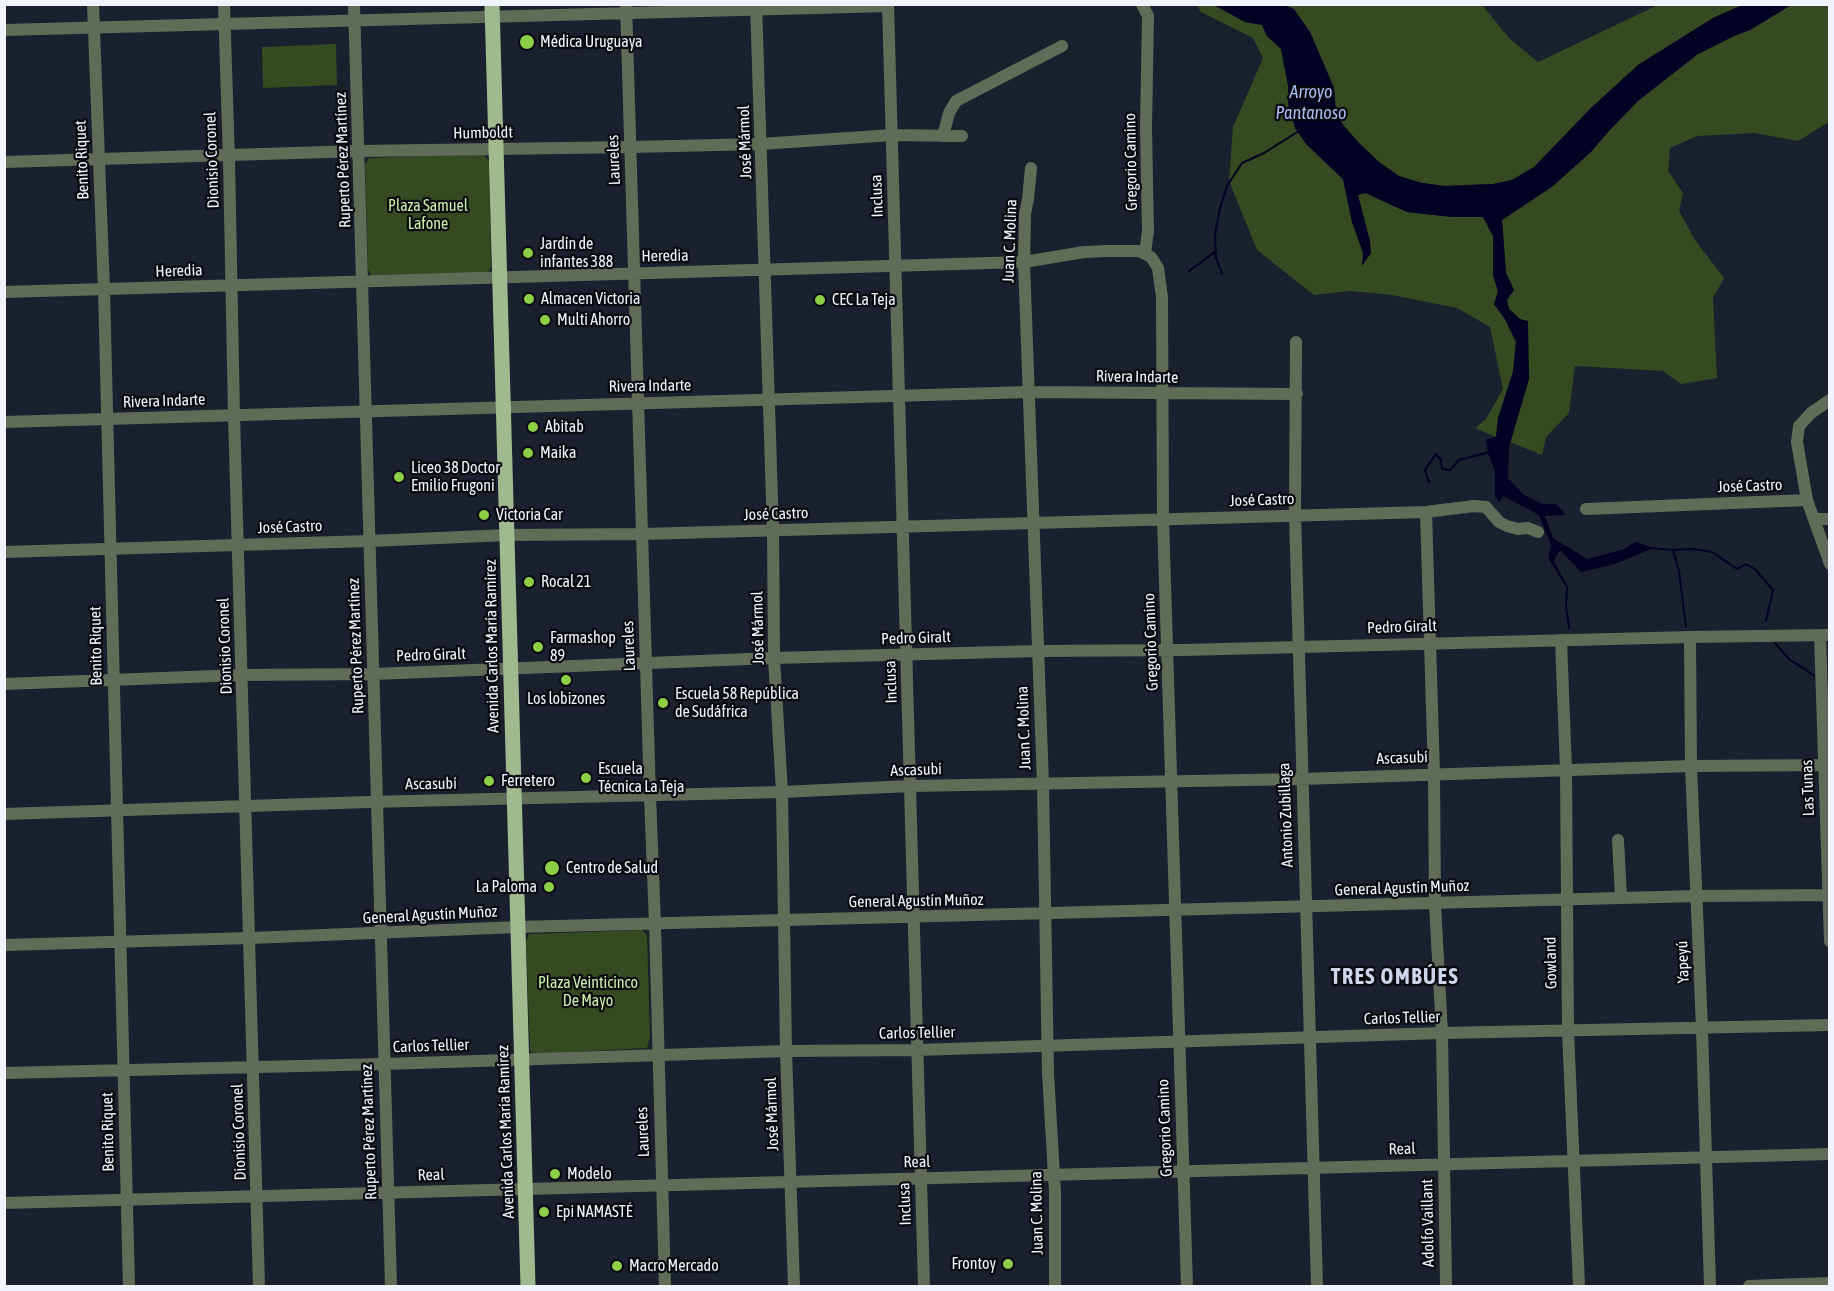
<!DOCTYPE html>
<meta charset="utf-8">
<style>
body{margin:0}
#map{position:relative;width:1834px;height:1291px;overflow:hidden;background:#1a202e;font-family:"Asap Condensed",sans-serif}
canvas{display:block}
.frame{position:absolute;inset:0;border:6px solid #f0f4fe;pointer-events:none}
</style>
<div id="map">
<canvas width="1834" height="1291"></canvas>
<div class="frame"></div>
</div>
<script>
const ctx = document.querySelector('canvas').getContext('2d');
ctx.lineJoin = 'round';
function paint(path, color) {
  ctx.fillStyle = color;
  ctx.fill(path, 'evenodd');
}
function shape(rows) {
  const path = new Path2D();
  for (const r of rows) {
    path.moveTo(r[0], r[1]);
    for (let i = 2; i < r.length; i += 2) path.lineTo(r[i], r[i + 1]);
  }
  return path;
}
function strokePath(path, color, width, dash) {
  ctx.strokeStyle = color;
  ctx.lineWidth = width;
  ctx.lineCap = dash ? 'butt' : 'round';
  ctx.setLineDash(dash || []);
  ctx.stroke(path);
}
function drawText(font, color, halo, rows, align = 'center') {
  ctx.font = font + ' "Asap Condensed",sans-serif';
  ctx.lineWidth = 4.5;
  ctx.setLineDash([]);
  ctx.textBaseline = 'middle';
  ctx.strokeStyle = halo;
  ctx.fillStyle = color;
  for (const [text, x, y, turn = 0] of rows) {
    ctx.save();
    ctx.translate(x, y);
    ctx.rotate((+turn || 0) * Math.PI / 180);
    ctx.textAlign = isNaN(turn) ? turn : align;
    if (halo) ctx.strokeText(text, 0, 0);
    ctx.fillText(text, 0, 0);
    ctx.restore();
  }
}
paint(shape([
 [1197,5,1214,5,1245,22,1262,25,1267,36,1281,49,1288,85,1288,104,1306,144,1343,179,1352,222,1364,253,1370,241,1357,195,1365,193,1407,212,1452,217,1483,217,1493,236,1493,275,1498,291,1494,304,1505,319,1516,342,1513,372,1498,418,1496,437,1475,428,1486,419,1503,389,1490,327,1457,308,1392,295,1350,291,1314,295,1257,250,1229,181,1233,127,1263,58,1253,38,1201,12],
 [1284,5,1482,5,1509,38,1538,62,1658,5,1742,5,1713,18,1638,65,1591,108,1534,167,1512,180,1493,184,1445,186,1422,183,1399,176,1379,162,1360,144,1343,125,1335,111,1334,88,1310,32],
 [1791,5,1829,5,1829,122,1798,141,1754,133,1697,136,1670,148,1668,171,1683,193,1679,211,1695,240,1724,278,1713,298,1717,378,1681,384,1663,371,1575,366,1569,413,1546,437,1542,455,1510,442,1529,379,1520,319,1509,309,1507,300,1514,290,1506,273,1502,220,1553,186,1639,100,1698,54,1734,36,1750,30],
 [336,44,337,85,263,88,262,47],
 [483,154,489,161,491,266,489,271,487,273,371,275,368,270,365,165,369,158],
 [642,930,647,935,650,1037,647,1048,536,1054,530,1051,526,941,529,934]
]), '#354a21');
paint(shape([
 [1214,5,1284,5,1294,9,1310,32,1334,88,1336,111,1343,125,1360,144,1379,162,1399,176,1422,183,1445,186,1493,184,1512,180,1534,167,1591,108,1638,65,1713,18,1742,5,1791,5,1750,30,1734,36,1698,54,1639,100,1609,131,1591,152,1553,186,1502,220,1506,273,1514,290,1507,300,1509,309,1520,319,1528,321,1529,379,1509,447,1508,478,1524,495,1542,504,1557,504,1565,515,1545,516,1553,538,1587,559,1622,550,1636,542,1654,548,1612,565,1581,572,1560,550,1554,561,1568,587,1566,587,1548,558,1551,545,1539,515,1503,496,1499,502,1495,496,1495,471,1488,453,1486,440,1496,437,1498,418,1513,372,1516,342,1505,319,1494,304,1498,291,1493,275,1493,236,1483,217,1452,217,1407,212,1366,193,1358,195,1370,241,1371,253,1362,266,1363,253,1352,222,1343,179,1306,144,1295,128,1288,104,1288,85,1281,49,1267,36,1262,25,1245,22]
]), '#010224');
strokePath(shape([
 [1189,271,1215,252],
 [1222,274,1216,258,1215,235,1220,208,1227,186,1242,163,1264,153,1299,131],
 [1429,482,1425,470,1436,454,1441,460,1442,469,1450,470,1459,460,1490,452],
 [1651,548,1673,550,1693,549,1712,552,1737,569,1746,564,1755,569,1773,590,1766,621],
 [1673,550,1679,571,1686,627],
 [1567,587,1566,606,1569,628],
 [1775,643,1789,659,1815,676],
 [1828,683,1830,683]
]), '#010224', 2);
strokePath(shape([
 [93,4,104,290,129,1286],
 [224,4,229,160,234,415,259,1286],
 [354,4,391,1286],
 [626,4,650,796,655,924,665,1286],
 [756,4,773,530,774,658,782,792,786,1051,794,1286],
 [888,4,924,1286],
 [1142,4,1148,16,1146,128,1148,231,1145,253],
 [4,30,888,6],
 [943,136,949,113,956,101,1062,46],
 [4,162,359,151,630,147,761,144,892,135,962,136],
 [1031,168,1028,199,1025,214,1024,262,1043,784,1048,1073,1055,1192,1055,1286],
 [4,292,1024,262,1084,252,1106,251,1139,251,1151,257,1158,268,1162,297,1163,519,1187,1286],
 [1296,342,1295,515,1317,1286],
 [1830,400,1811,413,1799,426,1797,442,1807,500,1830,564],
 [4,422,1029,392,1297,394],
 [1586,509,1807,500],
 [1426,512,1434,774,1435,904,1442,1033,1446,1286],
 [1815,519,1830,519],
 [4,552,370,541,508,535,642,534,1426,512,1474,506,1486,507,1499,522,1507,526,1518,529,1528,528,1538,532],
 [1820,635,1830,941],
 [1690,637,1691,766,1702,1029,1710,1286],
 [1561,640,1566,770,1568,1031,1579,1286],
 [4,684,242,675,374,674,774,658,1038,651,1184,650,1690,637,1830,635],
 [4,814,369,802,782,792,910,786,1302,779,1691,766,1830,765],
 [1618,840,1621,898],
 [4,945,250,938,518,927,1697,896,1830,895],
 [4,1073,384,1064,786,1051,917,1050,1442,1033,1830,1025],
 [4,1203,1830,1154],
 [1749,1286,1830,1283]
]), '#616c58', 12);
strokePath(shape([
 [492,4,528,1286]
]), '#a1b98f', 15);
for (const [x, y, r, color] of [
 [527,42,8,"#8cce45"],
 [528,253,6,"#8cce45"],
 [529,299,6,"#8cce45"],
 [820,300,6,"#8cce45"],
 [545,320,6,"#8cce45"],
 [533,427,6,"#8cce45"],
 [528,453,6,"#8cce45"],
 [399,477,6,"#8cce45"],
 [484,515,6,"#8cce45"],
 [529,582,6,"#8cce45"],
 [538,647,6,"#8cce45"],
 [566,680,6,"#8cce45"],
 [663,703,6,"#8cce45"],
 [586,778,6,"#8cce45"],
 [489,781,6,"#8cce45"],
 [552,868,8,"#8cce45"],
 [549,887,6,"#8cce45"],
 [555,1174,6,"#8cce45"],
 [544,1212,6,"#8cce45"],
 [1008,1264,6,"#8cce45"],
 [617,1266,6,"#8cce45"]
]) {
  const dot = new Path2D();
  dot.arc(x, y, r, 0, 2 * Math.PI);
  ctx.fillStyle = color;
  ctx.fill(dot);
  strokePath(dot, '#080a10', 2);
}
drawText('16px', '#f0f4fe', '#080a10', [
 ["Médica Uruguaya",540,42],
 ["Jardín de",540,244],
 ["infantes 388",540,262],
 ["Almacen Victoria",541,299],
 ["CEC La Teja",832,300],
 ["Multi Ahorro",557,320],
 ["Abitab",545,427],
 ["Maika",540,453],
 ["Liceo 38 Doctor",411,468],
 ["Emilio Frugoni",411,486],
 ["Victoria Car",496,515],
 ["Rocal 21",541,582],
 ["Farmashop",550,638],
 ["89",550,656],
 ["Escuela 58 República",675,694],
 ["de Sudáfrica",675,712],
 ["Los lobizones",566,699,"center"],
 ["Escuela",598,769],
 ["Técnica La Teja",598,787],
 ["Ferretero",501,781],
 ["Centro de Salud",566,868],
 ["La Paloma",537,887,"right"],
 ["Modelo",567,1174],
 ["Epi NAMASTÉ",556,1212],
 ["Frontoy",996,1264,"right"],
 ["Macro Mercado",629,1266]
], 'left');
drawText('16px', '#f0f4fe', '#080a10', [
 ["Humboldt",483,133,-1],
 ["José Mármol",745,142,-92],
 ["Benito Riquet",82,160,-92],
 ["Dionisio Coronel",212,160,-92],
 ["Ruperto Pérez Martínez",343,160,-92],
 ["Laureles",614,160,-92],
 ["Gregorio Camino",1131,162,-91],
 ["Inclusa",877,196,-92],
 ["Juan C. Molina",1010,241,-88],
 ["Heredia",665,256,-1],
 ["Heredia",179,271,-2],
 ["Rivera Indarte",1137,377,1],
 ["Rivera Indarte",650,386,-1],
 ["Rivera Indarte",164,401,-2],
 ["José Castro",1750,486,-2],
 ["José Castro",1262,500,-2],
 ["José Castro",776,514,-2],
 ["José Castro",290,527,-2],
 ["Pedro Giralt",1402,627,-2],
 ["José Mármol",758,628,-91],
 ["Pedro Giralt",916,638,-2],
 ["Gregorio Camino",1151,642,-92],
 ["Benito Riquet",96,646,-91],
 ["Dionisio Coronel",225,646,-92],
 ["Ruperto Pérez Martínez",356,646,-92],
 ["Avenida Carlos María Ramírez",492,646,-91],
 ["Laureles",629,646,-92],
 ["Pedro Giralt",431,655,-2],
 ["Inclusa",891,682,-92],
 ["Juan C. Molina",1024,728,-92],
 ["Ascasubí",1402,758,-2],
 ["Ascasubí",916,770,-2],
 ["Ascasubí",431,784,-1],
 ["Las Tunas",1808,788,-92],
 ["Antonio Zubillaga",1286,815,-92],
 ["General Agustín Muñoz",1402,888,-2],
 ["General Agustín Muñoz",916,901,-1],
 ["General Agustín Muñoz",430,915,-3],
 ["Yapeyú",1683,962,-92],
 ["Gowland",1551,963,-91],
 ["Carlos Tellier",1402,1018,-2],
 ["Carlos Tellier",917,1033,-1],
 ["Carlos Tellier",431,1046,-2],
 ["José Mármol",772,1114,-92],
 ["Gregorio Camino",1165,1128,-92],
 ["Benito Riquet",108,1132,-91],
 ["Dionisio Coronel",239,1132,-92],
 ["Ruperto Pérez Martínez",369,1132,-92],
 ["Avenida Carlos María Ramírez",506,1132,-92],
 ["Laureles",643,1132,-92],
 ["Real",1402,1149,-2],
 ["Real",917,1162,-1],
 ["Real",431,1175,-2],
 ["Inclusa",905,1204,-92],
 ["Juan C. Molina",1037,1213,-91],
 ["Adolfo Vaillant",1428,1223,-91]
]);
drawText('16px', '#caf2a9', '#080a10', [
 ["Plaza Samuel",428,206],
 ["Lafone",428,224],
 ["Plaza Veinticinco",588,983],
 ["De Mayo",588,1001]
]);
drawText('italic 18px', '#a7bdf5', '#080a10', [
 ["Arroyo",1311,92],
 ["Pantanoso",1311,113]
]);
ctx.letterSpacing = '1.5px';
drawText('bold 22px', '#cdd5e9', '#080a10', [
 ["TRES OMBÚES",1395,977]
]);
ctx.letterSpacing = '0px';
</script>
